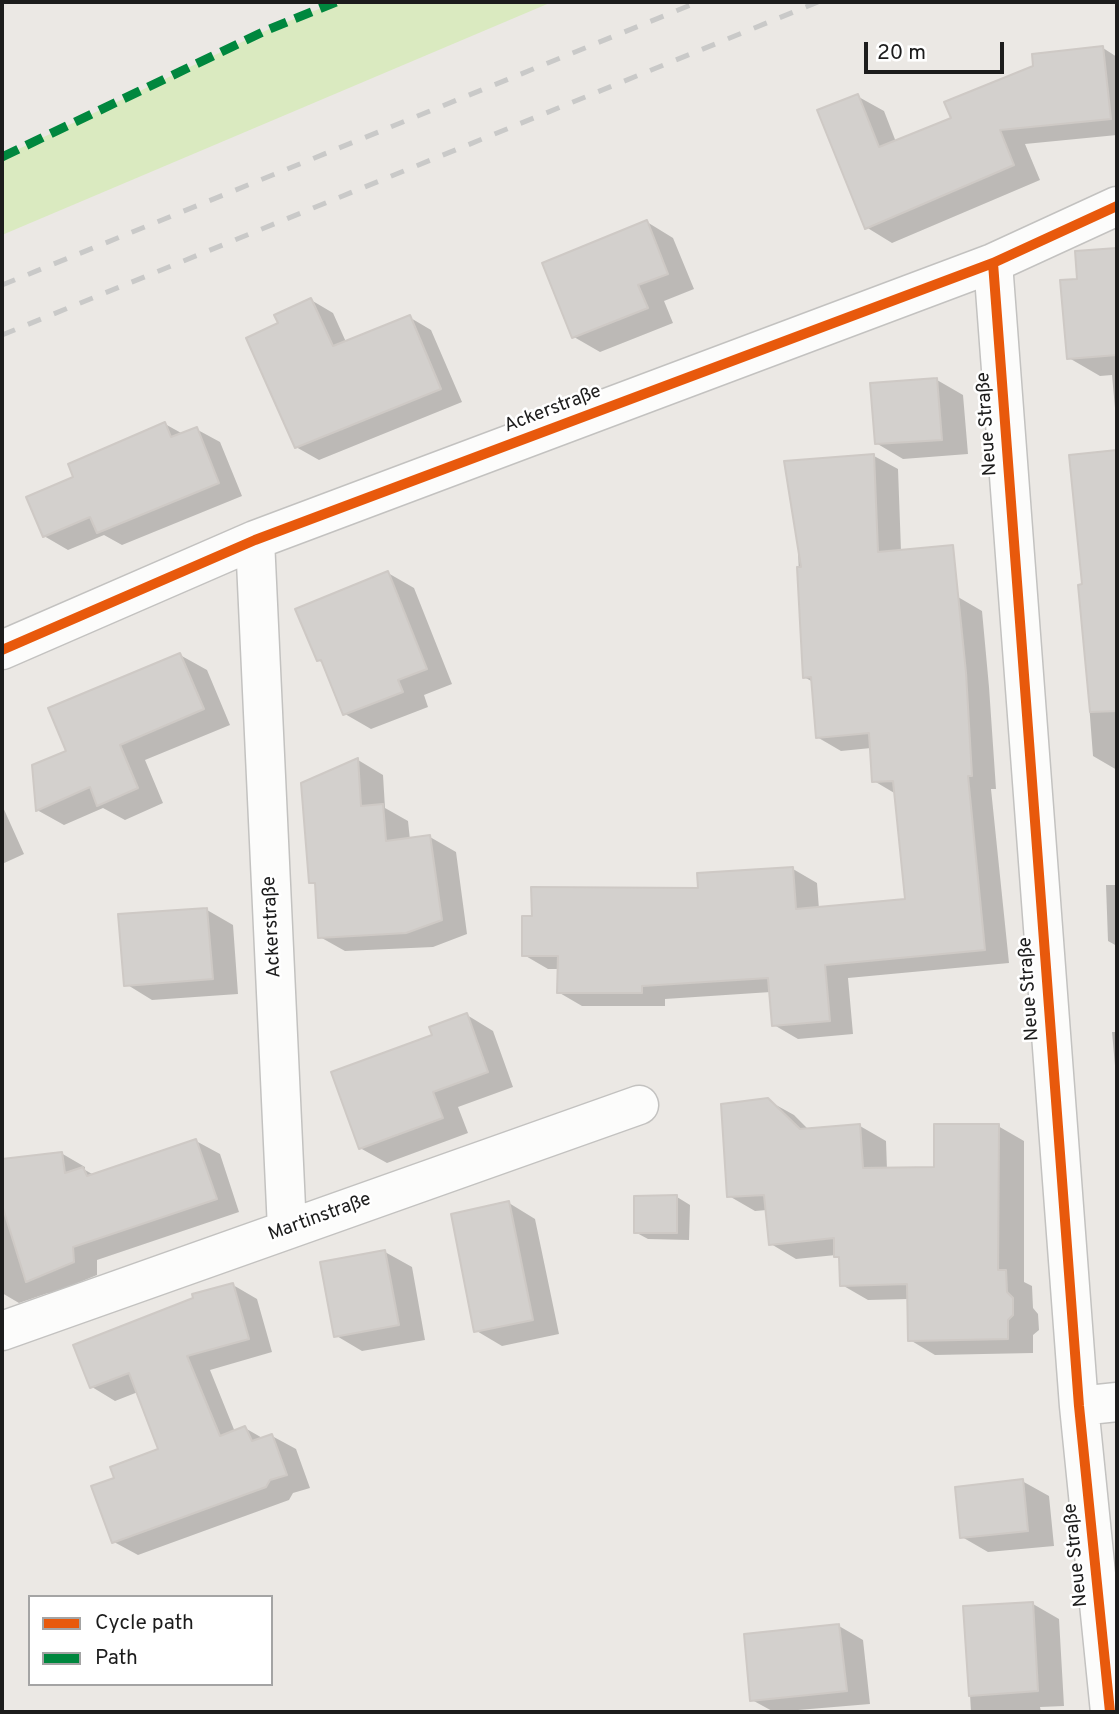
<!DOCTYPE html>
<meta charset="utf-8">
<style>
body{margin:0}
#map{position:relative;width:1119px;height:1714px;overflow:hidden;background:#ebe8e4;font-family:Overpass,sans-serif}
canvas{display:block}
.frame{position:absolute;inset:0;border:4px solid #1c1c1c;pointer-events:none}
.legend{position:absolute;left:28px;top:1595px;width:245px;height:91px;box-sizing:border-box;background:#fff;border:2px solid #a4a4a4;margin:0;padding:9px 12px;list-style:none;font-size:21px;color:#1c1c1c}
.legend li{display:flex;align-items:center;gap:14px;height:35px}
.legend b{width:35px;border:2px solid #a4a4a4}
.scale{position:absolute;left:864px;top:42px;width:140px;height:32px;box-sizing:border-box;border:4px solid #1c1c1c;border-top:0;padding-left:9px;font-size:21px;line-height:24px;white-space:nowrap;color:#1c1c1c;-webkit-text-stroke:5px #fff;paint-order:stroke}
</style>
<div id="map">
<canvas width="1119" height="1714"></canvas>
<div class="frame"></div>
<ul class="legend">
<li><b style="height:9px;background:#e8590c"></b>Cycle path</li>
<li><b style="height:9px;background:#00873e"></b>Path</li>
</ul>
<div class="scale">20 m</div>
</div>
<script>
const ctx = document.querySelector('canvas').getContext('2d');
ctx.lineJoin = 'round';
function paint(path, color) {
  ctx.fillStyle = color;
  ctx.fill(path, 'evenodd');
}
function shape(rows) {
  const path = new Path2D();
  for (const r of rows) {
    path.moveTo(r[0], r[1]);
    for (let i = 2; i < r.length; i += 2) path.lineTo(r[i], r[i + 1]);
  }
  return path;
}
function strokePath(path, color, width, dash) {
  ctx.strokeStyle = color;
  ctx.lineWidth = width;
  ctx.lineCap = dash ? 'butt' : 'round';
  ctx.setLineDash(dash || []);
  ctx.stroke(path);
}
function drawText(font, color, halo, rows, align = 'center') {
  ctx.font = font + ' Overpass,sans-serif';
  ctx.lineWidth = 5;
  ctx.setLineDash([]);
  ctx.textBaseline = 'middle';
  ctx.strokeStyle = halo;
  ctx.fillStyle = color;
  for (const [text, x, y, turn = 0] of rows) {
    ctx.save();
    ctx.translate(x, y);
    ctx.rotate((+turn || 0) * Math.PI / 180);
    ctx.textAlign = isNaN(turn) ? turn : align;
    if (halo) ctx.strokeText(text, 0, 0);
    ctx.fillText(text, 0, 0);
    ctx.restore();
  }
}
paint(shape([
 [336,2,552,2,2,235,2,157,267,30]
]), '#daeac0');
paint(shape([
 [1103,48,1117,57,1117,135,1025,144,1040,180,892,243,866,227,857,96,884,111,896,142,953,119],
 [647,222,673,238,694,289,664,301,673,323,600,352,574,337],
 [1117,249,1117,430,1112,375,1100,376,1069,358,1079,280,1077,253],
 [311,300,333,313,346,342,409,317,431,330,462,402,319,460,296,447,280,324],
 [937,380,963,395,968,454,903,459,876,443],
 [165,424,183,434,196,429,220,442,242,496,122,545,104,535,68,550,44,536,76,478],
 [874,456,898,469,901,551,958,597,982,611,989,687,996,789,991,789,1009,963,848,978,853,1034,798,1039,774,1025,771,992,665,999,665,1006,582,1006,558,992,559,969,548,969,524,955,700,890,793,869,817,883,819,909,907,901,896,794,874,781,871,748,841,751,817,737,813,682,804,677,797,531],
 [388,573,414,588,452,684,424,695,428,707,371,729,345,714,325,664,318,660],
 [1117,583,1117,770,1093,756,1080,586],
 [180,655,207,670,230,725,145,760,163,803,125,820,103,808,64,825,37,810,68,752],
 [358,760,383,775,385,808,408,821,410,840,430,837,456,852,467,934,433,947,345,951,320,937,317,886,311,882],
 [2,805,24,854,2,864],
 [1106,885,1117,885,1117,946,1108,941],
 [207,910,233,925,238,994,152,1000,126,984],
 [467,1015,493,1031,513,1087,458,1107,468,1133,387,1163,360,1148,434,1036],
 [1112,1032,1117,1032,1117,1089,1117,1088],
 [767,1100,794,1115,809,1130,860,1126,886,1141,887,1170,936,1169,998,1126,1024,1141,1024,1282,1032,1286,1033,1308,1038,1314,1039,1330,1033,1335,1033,1353,935,1355,910,1340,909,1299,868,1300,842,1285,841,1260,836,1255,796,1259,771,1244,767,1210,755,1211,729,1196],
 [196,1141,220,1154,239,1212,97,1260,97,1275,51,1294,48,1293,19,1303,2,1293,2,1161,61,1153,85,1167,85,1170,94,1175],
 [677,1197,690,1205,689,1240,648,1239,635,1232],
 [509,1203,535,1219,559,1334,502,1346,475,1330],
 [385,1252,412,1267,425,1340,362,1351,335,1335],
 [233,1285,257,1299,272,1352,210,1370,235,1432,245,1428,264,1439,272,1436,296,1449,310,1488,293,1493,289,1500,138,1555,114,1542,116,1479,160,1450,138,1392,115,1401,92,1387],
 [1022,1481,1049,1496,1054,1546,988,1552,962,1537],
 [1033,1604,1059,1619,1064,1706,1040,1707,1041,1712,971,1712,965,1608],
 [839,1626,863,1640,870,1704,774,1712,752,1700]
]), '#0003');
const building = shape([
 [1103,46,1111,119,1000,130,1014,165,865,229,817,110,858,94,879,147,951,118,944,102,1033,66,1032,54,1103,46],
 [647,220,668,274,638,285,648,308,572,338,542,263,647,220],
 [1117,248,1117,355,1067,359,1060,280,1077,279,1075,251,1117,248],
 [311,298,333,346,410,315,441,389,295,448,246,338,278,323,274,315,311,298],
 [937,378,942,440,875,444,870,383,937,378],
 [165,422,171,437,197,427,219,483,97,533,90,517,43,537,26,497,73,477,68,464,165,422],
 [1117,450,1117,711,1090,712,1078,585,1082,584,1069,455,1117,450],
 [874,454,878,552,953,545,966,673,972,776,968,776,985,950,825,965,830,1021,772,1026,768,978,642,986,642,993,557,993,558,956,522,956,522,916,532,916,531,887,698,888,697,873,793,867,796,909,905,899,893,781,872,782,869,733,816,738,811,677,803,678,797,567,801,567,784,461,874,454],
 [388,571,427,669,398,680,403,692,343,715,321,660,317,661,295,609,388,571],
 [180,653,204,709,120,745,138,788,97,806,90,787,36,811,32,765,66,751,48,708,180,653],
 [358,758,361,806,383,804,386,841,430,835,442,920,406,933,318,938,315,883,309,883,301,783,358,758],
 [207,908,213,979,124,986,118,914,207,908],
 [467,1013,488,1072,433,1092,443,1118,359,1149,331,1072,432,1035,429,1027,467,1013],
 [768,1098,800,1129,860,1124,863,1168,934,1167,934,1124,999,1124,998,1270,1006,1270,1007,1292,1013,1298,1013,1315,1008,1320,1008,1339,908,1341,907,1284,840,1286,839,1257,834,1257,834,1238,769,1245,764,1195,727,1197,721,1104,768,1098],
 [196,1139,217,1199,73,1247,74,1262,26,1282,2,1205,2,1159,62,1152,65,1173,83,1167,87,1176,196,1139],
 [677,1195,677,1233,634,1233,634,1196,677,1195],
 [509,1201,533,1320,474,1332,451,1214,509,1201],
 [385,1250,399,1325,334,1337,320,1262,385,1250],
 [233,1283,249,1339,187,1356,220,1436,245,1426,252,1441,272,1434,287,1475,270,1480,266,1487,112,1543,91,1486,114,1478,110,1467,158,1449,129,1373,90,1388,73,1345,193,1298,192,1294,233,1283],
 [1023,1479,1028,1531,960,1538,955,1487,1023,1479],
 [1033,1602,1038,1691,969,1696,963,1606,1033,1602],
 [839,1624,847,1691,750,1701,744,1634,839,1624]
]);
paint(building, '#d3d0cd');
strokePath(building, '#cec9c5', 2);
const minor = shape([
 [993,263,1079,1406,1110,1712],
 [255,540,287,1229],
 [2,650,255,540,993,263,1117,206],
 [2,1331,639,1105],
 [1079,1406,1117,1402]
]);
strokePath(minor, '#c3c2c0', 41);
strokePath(minor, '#fcfcfb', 38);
strokePath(shape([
 [2,285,698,2],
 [2,335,818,2]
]), '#c9c9c8', 5, [14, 14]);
strokePath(shape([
 [2,157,267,30,336,2]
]), '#00873e', 9, [18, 9]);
strokePath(shape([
 [993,263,1079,1406,1110,1712],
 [2,650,255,540,993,263,1117,206]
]), '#e8590c', 10);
drawText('19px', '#1c1c1c', '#fff', [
 ["Ackerstraße",553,410,-21],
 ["Neue Straße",988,424,-94],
 ["Ackerstraße",273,927,-93],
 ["Neue Straße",1030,989,-94],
 ["Martinstraße",320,1218,-20],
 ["Neue Straße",1077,1555,-96]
]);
</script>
